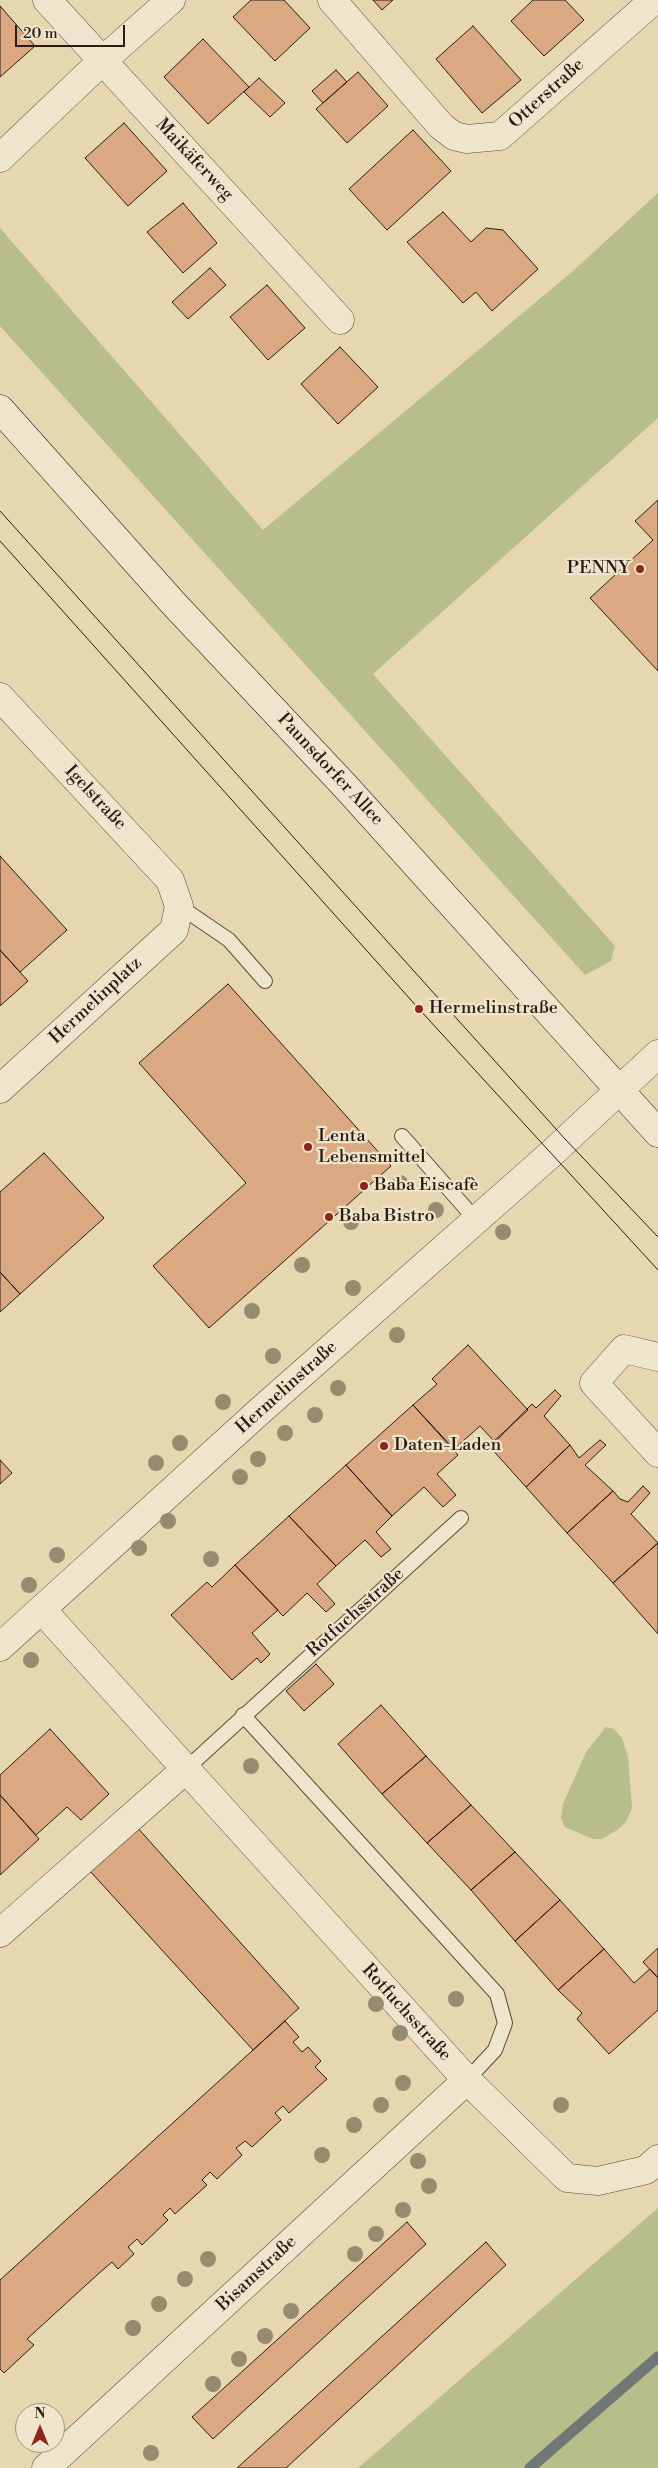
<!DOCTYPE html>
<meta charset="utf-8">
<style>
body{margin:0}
#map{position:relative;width:658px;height:2468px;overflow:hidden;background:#e6d7b1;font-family:"Libre Bodoni",serif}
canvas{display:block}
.north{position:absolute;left:15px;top:2403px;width:50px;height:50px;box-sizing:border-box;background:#efe5cc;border:1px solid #a19482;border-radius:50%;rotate:0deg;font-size:14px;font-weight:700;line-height:20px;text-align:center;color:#2b1b13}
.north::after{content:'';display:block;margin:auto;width:18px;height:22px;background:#8f2418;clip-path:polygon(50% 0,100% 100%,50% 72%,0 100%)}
.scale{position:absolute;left:15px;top:25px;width:110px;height:22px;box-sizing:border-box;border:2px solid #2b1b13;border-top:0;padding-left:6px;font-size:15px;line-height:18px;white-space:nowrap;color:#2b1b13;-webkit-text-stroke:4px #efe5cc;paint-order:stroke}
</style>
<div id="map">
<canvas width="658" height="2468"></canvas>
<div class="north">N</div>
<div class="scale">20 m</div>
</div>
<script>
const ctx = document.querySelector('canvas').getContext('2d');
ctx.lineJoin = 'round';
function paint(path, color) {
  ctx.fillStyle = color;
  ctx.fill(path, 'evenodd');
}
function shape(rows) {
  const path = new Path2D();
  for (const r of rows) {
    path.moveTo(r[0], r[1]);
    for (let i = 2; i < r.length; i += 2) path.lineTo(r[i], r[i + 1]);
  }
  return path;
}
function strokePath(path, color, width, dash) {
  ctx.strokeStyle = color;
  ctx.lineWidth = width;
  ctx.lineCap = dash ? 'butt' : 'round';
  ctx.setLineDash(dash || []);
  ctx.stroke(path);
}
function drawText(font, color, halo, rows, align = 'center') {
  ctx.font = font + ' "Libre Bodoni",serif';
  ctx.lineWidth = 4.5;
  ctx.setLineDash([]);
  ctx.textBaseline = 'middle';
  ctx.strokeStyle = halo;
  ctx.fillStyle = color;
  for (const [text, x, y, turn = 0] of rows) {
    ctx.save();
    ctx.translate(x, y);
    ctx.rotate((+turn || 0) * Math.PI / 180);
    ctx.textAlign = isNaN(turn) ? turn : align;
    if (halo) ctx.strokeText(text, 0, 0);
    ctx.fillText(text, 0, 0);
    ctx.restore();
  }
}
paint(shape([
 [658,193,658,418,373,674,615,946,611,961,585,975,0,326,0,228,263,530,573,271],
 [606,1727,614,1729,622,1738,628,1757,632,1808,626,1822,617,1830,602,1839,593,1839,565,1827,561,1818,563,1804,586,1752],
 [658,2208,658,2468,358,2468]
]), '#b7be8a');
strokePath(shape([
 [530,2468,658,2357]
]), '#6f7876', 11);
const building = shape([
 [251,0,284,0,310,28,275,61,233,17,251,0],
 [373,0,393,0,382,10,373,0],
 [533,0,565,0,584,20,544,56,511,21,533,0],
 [0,6,35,46,0,77,0,6],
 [473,26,521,80,482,113,436,59,473,26],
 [203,39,249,87,208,124,164,77,203,39],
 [336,70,347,82,323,103,312,91,336,70],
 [358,72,388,106,347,143,316,109,358,72],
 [259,78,285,103,270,117,244,92,259,78],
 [124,123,167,171,128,206,85,158,124,123],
 [413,130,451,171,387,230,349,189,413,130],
 [183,203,217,243,183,273,147,232,183,203],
 [443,212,471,242,486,228,503,230,538,269,492,311,476,292,463,303,407,242,443,212],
 [210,268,226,285,188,319,172,302,210,268],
 [267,285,305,328,268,360,230,317,267,285],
 [340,347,378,387,338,424,301,384,340,347],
 [658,500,658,671,590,598,653,540,635,521,658,500],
 [0,856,67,930,20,972,0,950,0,856],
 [0,950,28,981,0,1006,0,950],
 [228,984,391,1166,209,1328,153,1266,246,1183,139,1063,228,984],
 [44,1153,104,1218,20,1294,0,1272,0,1192,44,1153],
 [0,1272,20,1294,0,1312,0,1272],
 [468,1345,528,1410,494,1441,480,1426,454,1449,413,1405,437,1384,432,1379,468,1345],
 [555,1390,561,1396,544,1416,570,1445,526,1487,490,1447,532,1404,536,1408,555,1390],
 [413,1405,458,1455,437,1474,456,1495,443,1507,424,1487,392,1516,346,1465,413,1405],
 [600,1440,606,1445,585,1465,613,1491,567,1533,526,1487,570,1445,579,1458,600,1440],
 [0,1460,12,1473,0,1484,0,1460],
 [346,1465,392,1516,376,1532,391,1549,381,1557,365,1540,336,1566,289,1516,346,1465],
 [643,1486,650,1493,631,1514,658,1543,613,1583,567,1533,613,1491,620,1499,628,1502,643,1486],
 [289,1516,336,1566,317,1584,335,1604,326,1612,307,1593,283,1616,235,1565,289,1516],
 [658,1543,658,1634,613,1583,658,1543],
 [235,1565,278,1610,252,1633,270,1654,261,1663,257,1658,232,1680,171,1615,207,1582,212,1587,235,1565],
 [316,1664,334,1684,304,1711,286,1691,316,1664],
 [381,1705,426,1756,382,1794,338,1744,381,1705],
 [50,1729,109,1794,81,1820,67,1807,36,1835,0,1795,0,1775,50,1729],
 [426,1756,471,1805,427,1843,382,1794,426,1756],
 [0,1795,39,1839,0,1875,0,1795],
 [471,1805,515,1852,471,1890,427,1843,471,1805],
 [136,1826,299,2008,253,2050,89,1870,136,1826],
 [515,1852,560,1900,515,1941,471,1890,515,1852],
 [560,1900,604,1949,558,1990,515,1941,560,1900],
 [658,1948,658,1978,643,1962,658,1948],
 [604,1949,634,1983,650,1969,658,1978,658,2010,609,2054,577,2019,582,2013,558,1990,604,1949],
 [285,2021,299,2037,293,2042,302,2052,308,2047,321,2061,315,2067,327,2079,289,2113,283,2106,275,2113,281,2120,252,2147,245,2141,236,2148,242,2155,217,2179,210,2172,202,2180,207,2185,175,2214,170,2208,163,2215,168,2220,142,2245,137,2239,128,2247,134,2254,118,2269,112,2262,97,2275,27,2339,34,2345,4,2373,0,2369,0,2280,285,2021],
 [407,2222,426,2244,213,2439,192,2417,407,2222],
 [486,2242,506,2265,286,2468,237,2468,486,2242]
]);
paint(building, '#dba981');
strokePath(building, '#2b1b13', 1);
const service = shape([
 [179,906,229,940,265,981],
 [402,1136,476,1220],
 [243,1715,497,1994,505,2023,495,2050,467,2080],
 [186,1769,461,1518]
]);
const minor = shape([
 [47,0,340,320],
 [332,0,441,126,454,136,467,139,500,136,654,0],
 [0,158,102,61,171,0],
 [0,697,170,880,179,906,174,930,0,1089],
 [658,1357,624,1349,594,1383,658,1453],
 [42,1610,467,2080,567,2178,598,2181,646,2170,658,2159],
 [0,1647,261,1410,552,1153,658,1054],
 [0,1933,186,1769],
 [46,2468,467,2080]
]);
const secondary = shape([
 [0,409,174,604,346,787,658,1133]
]);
strokePath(service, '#5a4a3a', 16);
strokePath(minor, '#5a4a3a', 29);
strokePath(secondary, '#2b1b13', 29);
strokePath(service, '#efe5cc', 14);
strokePath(minor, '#efe5cc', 28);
strokePath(secondary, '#efe5cc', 28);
strokePath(shape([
 [0,511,565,1139,658,1237],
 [0,541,419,1009,658,1270]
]), '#2b1b13', 1);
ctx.fillStyle = '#968b6e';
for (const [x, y] of [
 [400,1183],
 [436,1210],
 [351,1222],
 [503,1232],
 [302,1265],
 [353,1288],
 [252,1311],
 [397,1335],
 [273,1356],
 [338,1388],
 [223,1402],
 [315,1415],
 [285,1433],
 [180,1443],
 [258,1459],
 [156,1463],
 [240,1477],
 [168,1521],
 [139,1548],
 [57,1555],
 [211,1559],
 [29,1585],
 [31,1660],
 [251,1766],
 [456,1999],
 [376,2004],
 [400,2033],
 [403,2083],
 [381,2105],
 [561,2105],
 [354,2125],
 [322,2155],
 [418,2161],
 [429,2186],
 [403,2210],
 [376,2234],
 [355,2254],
 [208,2259],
 [185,2279],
 [159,2304],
 [291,2311],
 [133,2328],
 [265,2336],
 [239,2359],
 [213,2384],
 [151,2453]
]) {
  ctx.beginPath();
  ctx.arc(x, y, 8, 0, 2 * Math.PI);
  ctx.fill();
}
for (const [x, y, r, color] of [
 [640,569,5,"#8f2418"],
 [419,1009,5,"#8f2418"],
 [308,1147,5,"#8f2418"],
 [364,1186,5,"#8f2418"],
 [329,1217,5,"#8f2418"],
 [384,1446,5,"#8f2418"]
]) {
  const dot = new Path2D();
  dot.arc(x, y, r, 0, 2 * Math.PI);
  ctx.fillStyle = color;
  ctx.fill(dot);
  strokePath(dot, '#efe5cc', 2);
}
drawText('18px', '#2b1b13', '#efe5cc', [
 ["Otterstraße",547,94,-42],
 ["Maikäferweg",194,160,47],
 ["Paunsdorfer Allee",330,770,47],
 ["Igelstraße",95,798,47],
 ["Hermelinplatz",96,1001,-43],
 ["Hermelinstraße",287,1388,-42],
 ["Rotfuchsstraße",356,1613,-42],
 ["Rotfuchsstraße",406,2013,48],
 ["Bisamstraße",257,2274,-43]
]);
drawText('18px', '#2b1b13', '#efe5cc', [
 ["PENNY",630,569,"right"],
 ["Hermelinstraße",429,1009],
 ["Lenta",318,1137],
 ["Lebensmittel",318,1158],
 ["Baba Eiscafè",374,1186],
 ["Baba Bistro",339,1217],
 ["Daten-Laden",394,1446]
], 'left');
</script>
